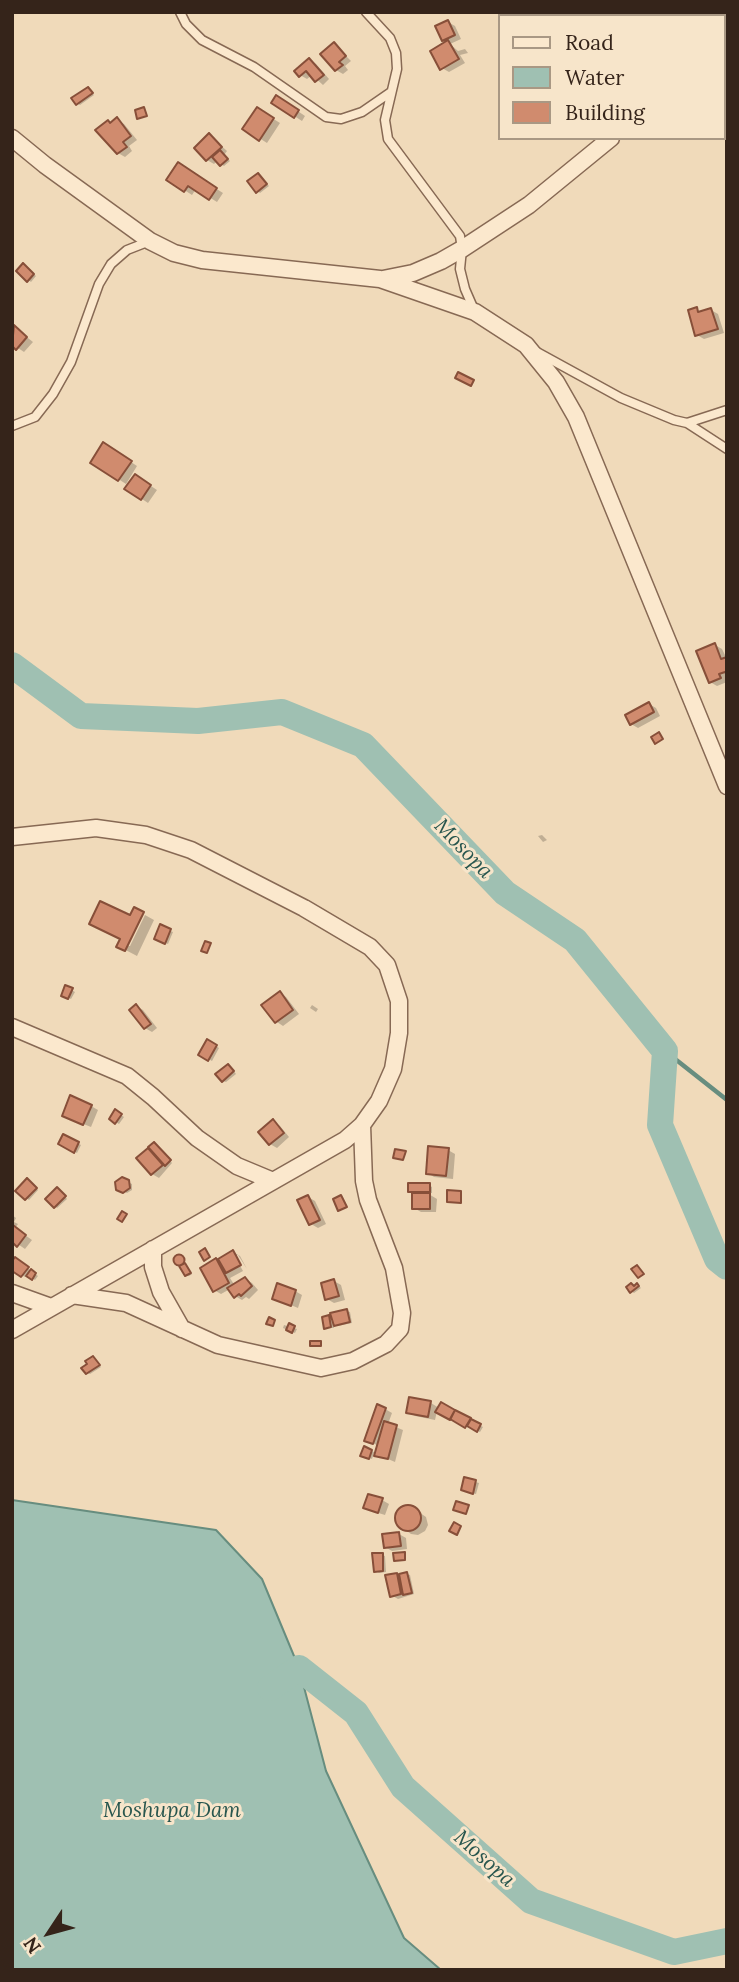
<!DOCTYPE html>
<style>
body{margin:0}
#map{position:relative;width:739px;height:1982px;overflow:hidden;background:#f0daba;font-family:Lora,serif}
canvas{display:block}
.frame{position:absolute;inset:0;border:14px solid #35241a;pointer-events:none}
.legend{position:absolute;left:498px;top:14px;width:228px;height:126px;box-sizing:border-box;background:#f7e5ca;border:2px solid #a99884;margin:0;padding:9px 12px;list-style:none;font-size:21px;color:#35241a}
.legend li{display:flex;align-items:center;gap:14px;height:35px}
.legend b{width:35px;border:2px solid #a99884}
.north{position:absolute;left:14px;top:1898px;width:70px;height:70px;-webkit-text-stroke:5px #f7e5ca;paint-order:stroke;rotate:234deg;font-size:19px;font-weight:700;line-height:28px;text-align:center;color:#35241a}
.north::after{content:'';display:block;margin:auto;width:24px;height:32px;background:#35241a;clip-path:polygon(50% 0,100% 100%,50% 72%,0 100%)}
</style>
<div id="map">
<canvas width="739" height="1982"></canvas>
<div class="frame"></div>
<ul class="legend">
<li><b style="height:9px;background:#fbe8cd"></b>Road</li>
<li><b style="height:19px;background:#9fc0b2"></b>Water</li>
<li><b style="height:19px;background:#d08b6e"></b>Building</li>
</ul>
<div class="north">N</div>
</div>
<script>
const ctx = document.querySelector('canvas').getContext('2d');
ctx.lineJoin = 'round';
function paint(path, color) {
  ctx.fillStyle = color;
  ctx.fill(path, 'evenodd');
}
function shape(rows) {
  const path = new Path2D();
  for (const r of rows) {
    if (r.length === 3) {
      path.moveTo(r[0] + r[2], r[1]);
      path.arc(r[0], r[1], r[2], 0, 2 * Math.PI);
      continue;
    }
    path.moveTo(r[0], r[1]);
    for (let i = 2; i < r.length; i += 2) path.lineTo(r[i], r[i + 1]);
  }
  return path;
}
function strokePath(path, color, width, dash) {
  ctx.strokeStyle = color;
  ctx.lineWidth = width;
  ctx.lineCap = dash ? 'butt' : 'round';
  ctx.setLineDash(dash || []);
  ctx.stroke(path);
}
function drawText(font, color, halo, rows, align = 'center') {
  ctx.font = font + ' Lora,serif';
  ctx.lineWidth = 6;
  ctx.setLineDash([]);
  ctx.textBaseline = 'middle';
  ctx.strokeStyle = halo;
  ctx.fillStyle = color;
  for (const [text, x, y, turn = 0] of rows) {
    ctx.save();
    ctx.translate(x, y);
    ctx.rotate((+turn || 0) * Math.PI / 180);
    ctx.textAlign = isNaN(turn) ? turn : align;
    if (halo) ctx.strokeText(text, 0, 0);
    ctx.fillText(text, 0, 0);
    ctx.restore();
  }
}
const water = shape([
 [12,1500,216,1530,262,1579,299,1668,326,1771,404,1938,441,1970,12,1970,12,1500]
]);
paint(water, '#9fc0b2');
strokePath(water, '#678d7f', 2);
paint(shape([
 [448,22,455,26,461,39,450,44,458,51,465,49,468,53,460,55,465,63,449,72,442,68,448,43,443,40],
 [334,44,351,61,345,66,348,70,343,74,336,70,323,54],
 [310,60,316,64,329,79,323,85,312,75,307,79,300,75],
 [88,89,94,95,80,105,77,103],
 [283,101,305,116,302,121,273,102],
 [264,113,280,123,267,143,245,129],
 [117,120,124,124,137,140,129,146,132,151,125,157,118,153],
 [209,135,227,151,224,155,230,161,224,166,217,161,214,164,207,160],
 [185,169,223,193,217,202,196,189,192,195,169,180],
 [258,175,269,186,260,193,258,191],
 [26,267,36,276,31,282,18,271],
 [696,309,702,313,711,310,718,314,724,333,704,339,697,335],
 [14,327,33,342,24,352,12,344],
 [104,444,137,466,126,484,92,462],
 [142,480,157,490,148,503,142,499],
 [715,645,722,649,727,659,727,682,717,686,710,682],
 [649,704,656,708,660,716,638,728,631,724],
 [542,835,547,840,543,842,538,836],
 [101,903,126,946,130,946,145,915,154,920,137,956,118,946,122,939],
 [161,927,173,932,168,944,156,939],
 [66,987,75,992,71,999,63,995],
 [280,993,286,997,299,1014,283,1026,277,1022,264,1005],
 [312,1005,318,1009,316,1012,310,1008],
 [136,1006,143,1010,157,1028,152,1032,145,1028],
 [208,1041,219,1048,212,1061,200,1054],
 [231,1067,236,1074,226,1082,223,1081],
 [91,1106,98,1110,91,1127,71,1119],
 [116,1112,124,1117,119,1124,111,1119],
 [273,1122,280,1126,289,1137,277,1148,270,1144],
 [64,1136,81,1145,77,1153,60,1143],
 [157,1146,172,1163,159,1178,152,1174,139,1158,148,1150,157,1156],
 [448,1150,455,1154,453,1179,434,1177,428,1173],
 [122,1179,132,1184,132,1190,127,1193,118,1188],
 [30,1182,38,1190,29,1200,18,1191],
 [429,1185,432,1187,432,1193,427,1193,437,1199,436,1212,421,1212,414,1208,414,1193,410,1191],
 [60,1191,67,1199,57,1208,55,1206],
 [308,1197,315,1201,326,1224,318,1228,311,1224],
 [12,1215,16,1218,14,1222,18,1224,15,1228,32,1240,25,1249,12,1240],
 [233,1252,240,1256,247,1269,238,1255,234,1255,243,1271,230,1278,235,1286,245,1279,252,1283,258,1290,249,1299,246,1297,242,1300,235,1296,230,1289,221,1294,214,1290,202,1268],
 [177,1257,185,1259,185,1265,192,1274,189,1276,186,1275,176,1261],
 [16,1260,38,1276,35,1280,27,1274,25,1277,12,1269],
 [334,1281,341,1285,345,1300,334,1303,327,1299],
 [638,1285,641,1288,634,1293,631,1291],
 [295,1291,302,1295,298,1308,274,1298],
 [347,1311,350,1312,352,1323,338,1326,333,1323,334,1328,326,1328,329,1317,334,1320],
 [284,1325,297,1329,295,1333,283,1328],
 [93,1358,101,1367,90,1374,87,1373],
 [431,1403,439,1408,441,1404,483,1427,480,1432,437,1411,435,1420,415,1416,408,1412],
 [385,1409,392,1413,388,1424,403,1430,395,1462,374,1453,372,1459,362,1455,372,1451,377,1454,379,1446,366,1440],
 [465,1479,479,1483,476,1494,465,1491],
 [382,1500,389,1504,385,1515,372,1511],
 [405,1507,413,1508,426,1517,428,1525,425,1531,418,1535,411,1534,397,1524,396,1517,399,1510],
 [399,1534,406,1538,407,1549,392,1551,385,1547],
 [382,1555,385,1556,386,1572,379,1573,376,1571],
 [407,1574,410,1575,414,1594,398,1599,391,1595,396,1575,401,1578]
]), '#0003');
strokePath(shape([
 [665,1051,727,1100]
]), '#678d7f', 4.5);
strokePath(shape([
 [12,665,81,716,198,721,282,712,363,745,505,893,575,940,665,1051,660,1125,717,1259,727,1267],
 [270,1688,299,1668,356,1713,403,1787,531,1901,674,1952,727,1941]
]), '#9fc0b2', 26);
const building = shape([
 [448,20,455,35,442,41,435,26,448,20],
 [448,40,459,59,440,70,430,51,448,40],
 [334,42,346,56,339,62,343,65,335,71,320,54,334,42],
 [309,58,324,75,315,82,306,71,299,77,294,71,309,58],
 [88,87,93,93,76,105,71,98,88,87],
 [276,95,299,110,294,118,271,103,276,95],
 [144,107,147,116,137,119,135,110,144,107],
 [257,107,274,118,259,141,242,129,257,107],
 [117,117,131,136,123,142,127,147,117,154,95,130,108,120,110,123,117,117],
 [209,133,222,147,206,161,194,148,209,133],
 [220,150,228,159,220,166,212,157,220,150],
 [178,162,217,188,209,200,188,186,184,192,166,180,178,162],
 [258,173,267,184,256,193,247,181,258,173],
 [23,263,34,274,27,282,16,271,23,263],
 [697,307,698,312,711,308,718,329,695,336,688,310,697,307],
 [14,325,27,337,16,350,12,346,14,325],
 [458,372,474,380,471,386,455,378,458,372],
 [103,442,132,461,118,481,90,463,103,442],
 [135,474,151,485,141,500,124,489,135,474],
 [715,643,721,659,727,657,727,675,725,672,719,674,721,678,709,683,696,651,715,643],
 [649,702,654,712,630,725,625,715,649,702],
 [659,732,663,739,655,744,651,737,659,732],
 [100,901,130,915,134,907,144,912,125,951,116,947,120,939,89,924,100,901],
 [160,924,171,929,165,944,154,939,160,924],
 [205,941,211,943,207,953,201,951,205,941],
 [65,985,73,988,68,999,61,996,65,985],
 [280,991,293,1010,275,1023,261,1005,280,991],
 [136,1004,151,1024,144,1029,129,1010,136,1004],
 [207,1039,217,1045,208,1061,198,1055,207,1039],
 [228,1064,234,1071,222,1082,215,1074,228,1064],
 [70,1095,92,1105,83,1125,62,1116,70,1095],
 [115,1109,122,1114,115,1124,109,1119,115,1109],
 [273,1119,284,1133,269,1145,258,1132,273,1119],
 [63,1134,79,1142,74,1153,58,1144,63,1134],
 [154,1142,171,1160,165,1166,148,1147,154,1142],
 [428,1146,449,1148,446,1176,426,1174,428,1146],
 [148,1148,163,1165,151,1175,136,1158,148,1148],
 [395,1149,406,1151,403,1160,393,1158,395,1149],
 [122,1177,129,1180,130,1188,123,1193,116,1190,115,1182,122,1177],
 [27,1178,37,1188,25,1200,15,1191,27,1178],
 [408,1183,430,1183,430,1192,408,1192,408,1183],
 [57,1187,66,1196,54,1208,45,1199,57,1187],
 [447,1190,461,1191,461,1203,447,1202,447,1190],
 [412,1193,430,1193,430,1209,412,1209,412,1193],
 [308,1195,320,1220,309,1225,297,1200,308,1195],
 [341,1195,347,1207,338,1211,333,1199,341,1195],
 [122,1211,127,1214,122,1222,117,1219,122,1211],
 [13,1225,26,1235,17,1247,12,1242,13,1225],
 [205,1248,210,1257,204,1261,199,1252,205,1248],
 [233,1250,241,1265,226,1273,218,1259,233,1250],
 [179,1260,5.5],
 [15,1257,29,1267,21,1277,12,1271,12,1261,15,1257],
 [216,1258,229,1283,213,1292,200,1268,216,1258],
 [185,1263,191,1273,185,1276,179,1266,185,1263],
 [637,1265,644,1274,638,1278,631,1269,637,1265],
 [31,1269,36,1273,32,1280,26,1276,31,1269],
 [245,1277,252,1286,241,1296,239,1294,234,1298,227,1288,245,1277],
 [334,1279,339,1296,325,1300,321,1283,334,1279],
 [277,1283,296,1290,291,1306,272,1299,277,1283],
 [631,1283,634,1286,637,1283,639,1286,630,1293,626,1287,631,1283],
 [347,1309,350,1322,334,1326,330,1313,347,1309],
 [329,1315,331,1327,324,1329,322,1317,329,1315],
 [269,1317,275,1320,273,1326,266,1324,269,1317],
 [289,1323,295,1326,292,1333,286,1330,289,1323],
 [310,1341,321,1341,321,1346,310,1346,310,1341],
 [93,1356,100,1365,86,1374,81,1368,87,1364,85,1361,93,1356],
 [409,1397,431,1401,428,1417,406,1413,409,1397],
 [441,1402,455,1410,450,1420,435,1412,441,1402],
 [377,1404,386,1408,373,1444,364,1441,377,1404],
 [455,1410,471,1418,465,1428,450,1419,455,1410],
 [471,1419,481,1424,477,1432,467,1426,471,1419],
 [384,1421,397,1425,388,1459,374,1456,384,1421],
 [364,1446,372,1450,369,1459,360,1456,364,1446],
 [464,1477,476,1480,473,1494,461,1490,464,1477],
 [368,1494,383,1498,378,1513,363,1508,368,1494],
 [456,1501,469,1505,466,1514,453,1510,456,1501],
 [408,1518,13],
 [454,1522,461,1526,457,1535,449,1531,454,1522],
 [399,1532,401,1546,384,1548,382,1534,399,1532],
 [405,1552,405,1560,394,1561,393,1553,405,1552],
 [372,1553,383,1553,383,1571,374,1572,372,1553],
 [407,1572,412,1593,403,1595,399,1574,407,1572],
 [397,1573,401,1594,390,1597,385,1575,397,1573]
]);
paint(building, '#d08b6e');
strokePath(building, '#874f39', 2);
const lane = shape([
 [180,12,186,24,202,40,254,67,326,117,341,119,362,112,391,92],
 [366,12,390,38,396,53,397,69,385,120,388,139,460,236,462,249,460,269,465,289,475,312],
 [537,352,621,398,674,420,687,423,727,449],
 [687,423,727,410],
 [12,426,35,417,53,394,71,362,99,284,111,264,127,250,150,241]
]);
const street = shape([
 [723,21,727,17],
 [12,138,45,165,150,241,174,253,202,260,380,279,475,312,526,345,556,382,576,417,727,786],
 [383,279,413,273,441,261,462,249,529,205,611,138],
 [12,837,96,828,146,835,191,850,304,908,370,947,387,965,399,1001,399,1033,393,1069,379,1101,362,1125,345,1140,12,1330],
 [12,1027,127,1076,153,1097,197,1138,237,1166,273,1181],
 [153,1249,153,1267,161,1292,182,1329],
 [12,1293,51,1307],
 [72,1295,126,1303,218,1345,321,1368,353,1361,386,1344,400,1329,402,1313,394,1268,368,1200,364,1181,362,1125]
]);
strokePath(lane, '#876954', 11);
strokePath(street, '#876954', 19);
strokePath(lane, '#fbe8cd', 8);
strokePath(street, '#fbe8cd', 16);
drawText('italic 21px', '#28564e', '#f7e5ca', [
 ["Mosopa",463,849,46],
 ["Moshupa Dam",172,1811],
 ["Mosopa",484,1859,42]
]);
</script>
